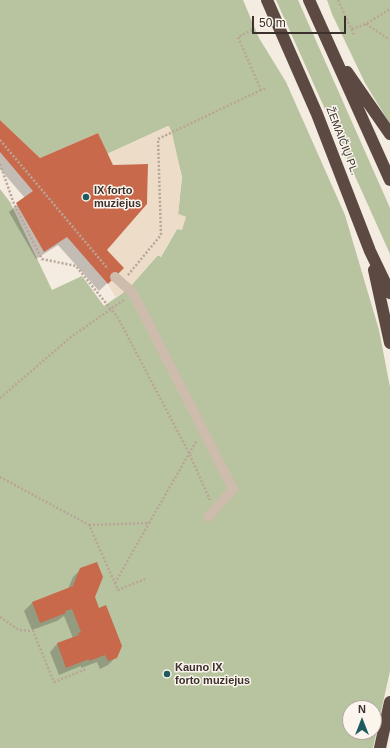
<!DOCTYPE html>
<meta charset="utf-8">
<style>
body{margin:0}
#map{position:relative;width:390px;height:748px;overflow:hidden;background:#f4ebe1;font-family:Helvetica,sans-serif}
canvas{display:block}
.north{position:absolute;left:342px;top:700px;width:40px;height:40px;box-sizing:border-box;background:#fbf5ee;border:1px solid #aea6a0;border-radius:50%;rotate:0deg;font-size:11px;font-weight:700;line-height:16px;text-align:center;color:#3b302b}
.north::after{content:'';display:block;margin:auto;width:14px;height:18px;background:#1f5a5e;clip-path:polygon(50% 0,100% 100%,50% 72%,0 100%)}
.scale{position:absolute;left:252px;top:16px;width:94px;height:18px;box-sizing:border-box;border:2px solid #3b302b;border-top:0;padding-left:5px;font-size:12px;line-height:14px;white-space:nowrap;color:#3b302b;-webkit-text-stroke:3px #fbf5ee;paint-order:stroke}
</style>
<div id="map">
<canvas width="390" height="748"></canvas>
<div class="north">N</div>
<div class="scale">50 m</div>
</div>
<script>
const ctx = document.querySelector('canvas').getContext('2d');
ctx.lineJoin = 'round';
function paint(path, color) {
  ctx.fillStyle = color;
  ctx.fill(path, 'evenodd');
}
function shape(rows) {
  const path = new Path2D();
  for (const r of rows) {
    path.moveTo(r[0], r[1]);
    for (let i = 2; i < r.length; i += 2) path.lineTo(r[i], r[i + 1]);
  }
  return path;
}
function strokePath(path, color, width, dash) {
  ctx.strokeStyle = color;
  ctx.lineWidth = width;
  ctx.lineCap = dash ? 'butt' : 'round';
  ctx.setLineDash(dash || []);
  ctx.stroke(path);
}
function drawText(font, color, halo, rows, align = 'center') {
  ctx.font = font + ' Helvetica,sans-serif';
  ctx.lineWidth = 3;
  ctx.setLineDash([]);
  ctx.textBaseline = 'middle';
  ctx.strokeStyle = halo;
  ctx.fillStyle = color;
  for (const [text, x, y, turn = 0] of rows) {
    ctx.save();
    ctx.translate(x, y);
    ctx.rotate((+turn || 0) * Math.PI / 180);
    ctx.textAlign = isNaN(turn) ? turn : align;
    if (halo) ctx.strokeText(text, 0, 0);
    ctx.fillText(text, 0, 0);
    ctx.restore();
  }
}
paint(shape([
 [0,0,243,0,259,38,286,82,345,215,379,330,390,387,390,671,373,748,0,748,0,189,10,202,52,290,82,276,104,306,128,289,158,255,161,257,177,229,186,217,178,214,182,177,168,126,107,154,98,133,40,158,0,120],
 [350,708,374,708,374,732,350,732],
 [276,0,298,0,390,208,390,254],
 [327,0,390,0,390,124,365,83,332,14]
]), '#b8c4a0');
paint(shape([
 [169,126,172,133,182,177,178,214,186,217,182,230,176,229,161,257,158,255,128,289,116,298,108,284,124,268,107,250,147,204,148,164,113,165,107,154]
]), '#ecdcc8');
paint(shape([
 [0,121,105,250,123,268,99,291,58,245,36,259,9,212,25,198,0,169],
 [81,569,94,597,116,657,108,665,100,669,97,662,81,668,81,666,59,675,50,652,57,644,73,638,64,616,57,621,32,630,24,611,32,603,68,589,73,577]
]), '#0003');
paint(shape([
 [0,120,40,158,98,133,113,165,148,164,147,204,107,250,124,268,108,284,67,237,44,252,16,203,33,191,0,152],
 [97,562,103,577,95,597,99,608,106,605,122,646,117,658,108,661,105,655,89,661,89,659,66,668,57,643,79,635,78,633,81,632,72,609,65,611,66,613,40,623,32,602,73,586,80,568]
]), '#c8694b');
strokePath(shape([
 [338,0,354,35],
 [366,24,390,40],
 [352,29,366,24,390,9],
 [252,30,238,37,261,90,267,88],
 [0,140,108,269],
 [0,164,14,204,42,259,76,266,118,318,189,453,210,500],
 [128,275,161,235,158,139,261,90],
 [0,398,71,337,125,299],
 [0,477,89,525,118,590,145,579],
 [89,525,149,523,197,440],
 [115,583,149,523],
 [0,617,19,630,33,631,54,682,86,669]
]), '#b9a596', 2.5, [2, 2]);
strokePath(shape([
 [115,277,133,293,233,489,208,517]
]), '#cdbbac', 10);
strokePath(shape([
 [267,0,317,114,370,251,390,293],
 [309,0,390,180],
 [347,72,390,134],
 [374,270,390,343],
 [380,748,390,702]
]), '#5c4a42', 12);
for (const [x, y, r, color] of [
 [86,197,4,"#1f5a5e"],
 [167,674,4,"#1f5a5e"]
]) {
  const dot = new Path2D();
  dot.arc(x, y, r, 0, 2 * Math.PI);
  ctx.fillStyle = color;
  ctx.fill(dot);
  strokePath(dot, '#fbf5ee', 1.5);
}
drawText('11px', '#3b302b', '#fbf5ee', [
 ["ŽEMAIČIŲ PL.",342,141,69]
]);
drawText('bold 11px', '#3b302b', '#fbf5ee', [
 ["IX forto",94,191],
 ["muziejus",94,204],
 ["Kauno IX",175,668],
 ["forto muziejus",175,681]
], 'left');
</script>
